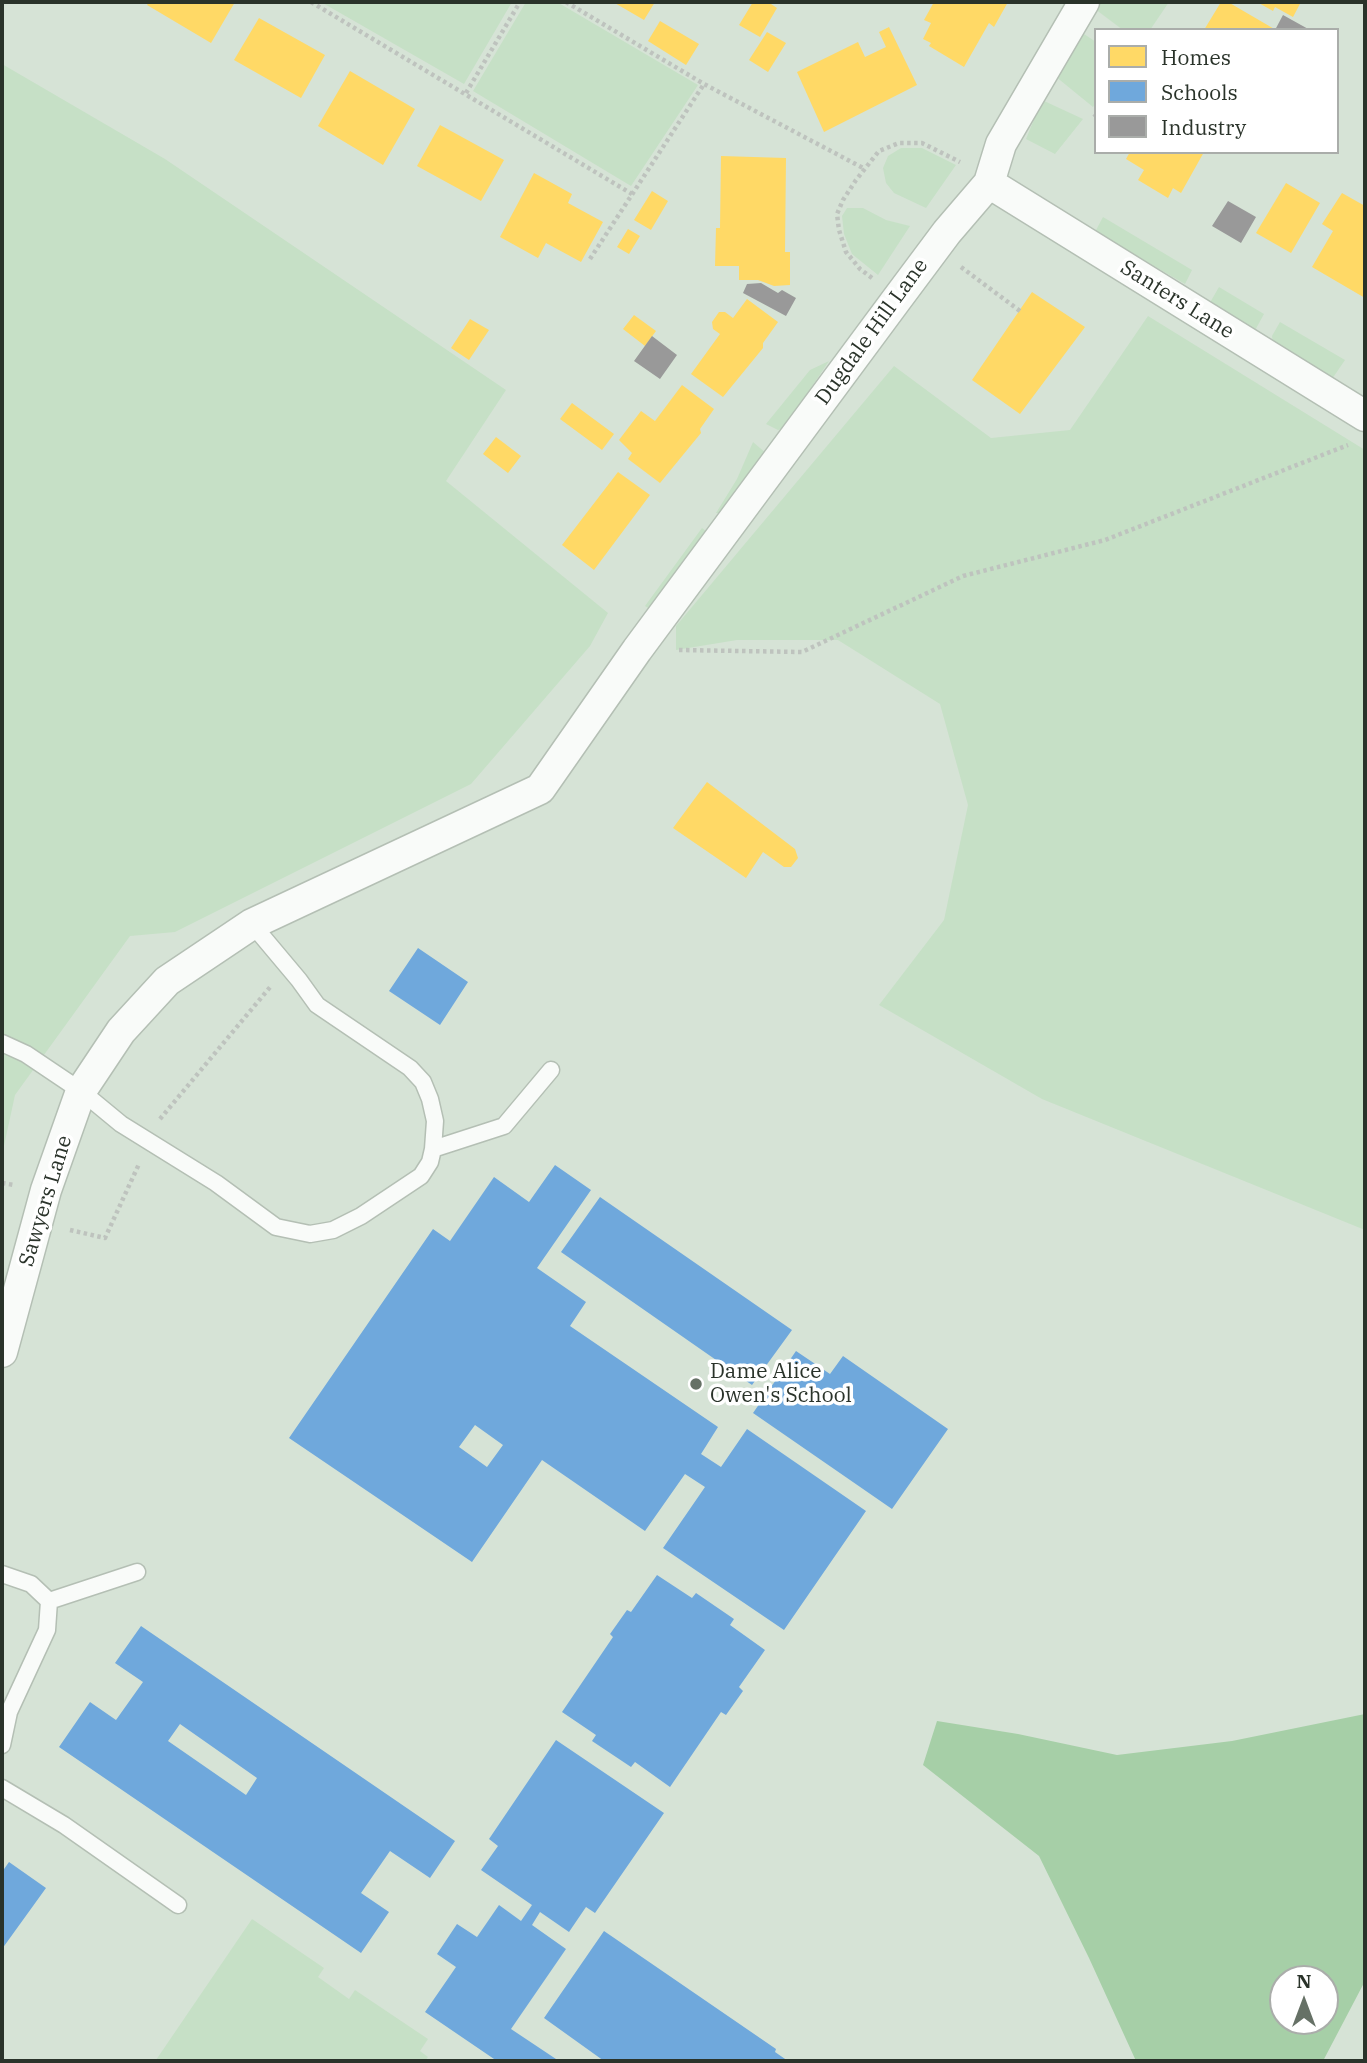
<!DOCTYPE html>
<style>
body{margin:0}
#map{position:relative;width:1367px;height:2063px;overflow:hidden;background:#d6e3d6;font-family:"IBM Plex Serif",serif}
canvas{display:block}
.frame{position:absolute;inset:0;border:4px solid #2a332a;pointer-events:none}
.legend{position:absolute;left:1094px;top:28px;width:245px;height:126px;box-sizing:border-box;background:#fff;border:2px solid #aaadaa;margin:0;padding:9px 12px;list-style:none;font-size:21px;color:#2a332a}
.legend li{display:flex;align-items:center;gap:14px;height:35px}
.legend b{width:35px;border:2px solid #aaadaa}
.north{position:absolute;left:1269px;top:1965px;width:70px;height:70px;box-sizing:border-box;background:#fff;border:2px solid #aaadaa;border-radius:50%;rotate:0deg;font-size:19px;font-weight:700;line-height:28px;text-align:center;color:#2a332a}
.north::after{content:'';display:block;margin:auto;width:24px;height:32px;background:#667166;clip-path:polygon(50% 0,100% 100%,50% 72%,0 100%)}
</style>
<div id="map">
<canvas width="1367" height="2063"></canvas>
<div class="frame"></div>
<ul class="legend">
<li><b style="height:19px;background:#ffd966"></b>Homes</li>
<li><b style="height:19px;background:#6fa8dc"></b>Schools</li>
<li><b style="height:19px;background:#999"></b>Industry</li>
</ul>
<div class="north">N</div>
</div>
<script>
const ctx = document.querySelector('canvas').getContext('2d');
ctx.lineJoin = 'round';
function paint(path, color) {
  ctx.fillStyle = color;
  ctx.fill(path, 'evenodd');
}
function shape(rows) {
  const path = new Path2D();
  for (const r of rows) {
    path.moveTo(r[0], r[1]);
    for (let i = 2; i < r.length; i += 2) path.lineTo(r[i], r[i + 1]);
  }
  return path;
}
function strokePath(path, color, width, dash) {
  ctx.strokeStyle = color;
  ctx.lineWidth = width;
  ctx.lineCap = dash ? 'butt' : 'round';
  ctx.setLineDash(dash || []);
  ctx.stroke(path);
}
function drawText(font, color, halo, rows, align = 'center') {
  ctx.font = font + ' "IBM Plex Serif",serif';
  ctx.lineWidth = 7;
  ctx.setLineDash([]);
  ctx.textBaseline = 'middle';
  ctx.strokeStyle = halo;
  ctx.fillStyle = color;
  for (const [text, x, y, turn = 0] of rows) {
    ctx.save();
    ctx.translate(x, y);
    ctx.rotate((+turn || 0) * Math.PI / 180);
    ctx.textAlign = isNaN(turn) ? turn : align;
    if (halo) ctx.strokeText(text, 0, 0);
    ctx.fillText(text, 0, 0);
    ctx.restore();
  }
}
paint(shape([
 [321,2,512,2,464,84],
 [526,2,557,2,698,85,631,186,473,91],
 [1099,2,1169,2,1150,30,1123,30,1095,9],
 [1081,32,1096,42,1096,103,1093,107,1055,76],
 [2,64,165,159,506,390,446,481,608,613,590,646,471,784,175,932,130,936,15,1095,2,1155],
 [1042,100,1083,119,1055,154,1026,139],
 [901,148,922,148,956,165,926,208,894,193,886,183,883,168,888,156],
 [847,208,863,208,886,220,910,226,878,275,852,254,844,234,842,216],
 [1103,217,1192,270,1185,284,1095,232],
 [1219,287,1264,314,1253,334,1208,306],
 [1148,316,1365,450,1365,1230,1042,1099,879,1005,944,920,968,805,940,704,838,640,737,640,676,650,676,626,894,366,991,438,1070,430],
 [1280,322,1345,360,1332,379,1273,343,1272,336],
 [829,361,784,428,778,430,766,424,810,370],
 [753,442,767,454,724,513,716,513,737,479],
 [702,528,711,535,653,611,645,606],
 [252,1919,324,1968,318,1977,349,1999,355,1990,428,2039,420,2051,428,2057,425,2061,156,2060]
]), '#c6e0c6');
paint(shape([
 [1365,1714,1365,1981,1323,2061,1136,2061,1089,1958,1039,1856,923,1765,937,1721,1018,1734,1117,1755,1232,1741],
 [1283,1979,1325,1979,1325,2021,1283,2021]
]), '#a6cfa7');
paint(shape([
 [149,2,235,2,211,43,147,5],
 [613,2,655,2,644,20],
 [753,2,768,2,777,8,760,37,739,25],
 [934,2,1008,2,994,27,989,23,964,67,929,46,931,43,923,39,931,23,924,20],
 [1221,2,1228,2,1276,30,1204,30],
 [1257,2,1301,2,1293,17,1275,7,1273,11],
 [259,18,325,55,301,98,234,60],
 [660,21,699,44,686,65,648,41],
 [889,27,917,85,824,132,797,72,858,42,865,57,886,47,879,32],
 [767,32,786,43,768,72,749,60],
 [350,71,415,109,383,165,318,126],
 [440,125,504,160,481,201,417,166],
 [1130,152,1204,152,1181,193,1173,188,1168,198,1138,180,1144,170,1126,159],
 [721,156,786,158,785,252,790,252,790,285,774,286,758,280,739,280,739,266,715,266,716,228,720,228],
 [534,173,572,194,568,203,603,222,581,262,546,243,538,258,500,237],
 [1286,183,1320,203,1291,253,1256,233],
 [652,191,668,201,651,230,634,220],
 [1342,193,1365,206,1365,298,1312,267,1333,231,1322,224],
 [628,229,640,236,629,254,617,247],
 [1032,292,1085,327,1020,414,972,380],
 [747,299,778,322,763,343,763,348,723,397,691,374,720,334,713,329,712,322,719,312,725,312,733,318],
 [634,315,656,331,645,346,623,329],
 [470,319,489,330,469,360,451,348],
 [682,385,714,409,700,429,701,433,660,483,628,459,632,453,619,440,641,411,655,421],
 [572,403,614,434,602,450,560,419],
 [496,437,521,456,508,473,483,454],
 [618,472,650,495,594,570,562,545],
 [707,782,795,849,798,858,791,867,784,867,763,852,746,878,673,828]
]), '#ffd966');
paint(shape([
 [418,948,468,982,440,1025,389,991],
 [555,1165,591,1190,537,1268,586,1302,570,1326,718,1427,701,1454,721,1467,747,1429,866,1511,784,1630,663,1548,705,1487,685,1474,645,1531,542,1460,472,1562,289,1438,433,1229,450,1241,494,1177,529,1202],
 [475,1425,503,1445,487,1467,459,1447],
 [600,1197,792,1330,752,1385,561,1252],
 [796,1351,830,1374,843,1356,948,1429,892,1509,753,1413],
 [657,1575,692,1598,696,1593,734,1619,730,1625,765,1650,739,1687,743,1691,726,1715,721,1712,670,1787,635,1762,631,1767,592,1741,596,1735,562,1712,613,1637,610,1634,627,1610,631,1612],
 [141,1626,455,1841,430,1878,390,1851,361,1893,389,1912,361,1953,59,1747,90,1702,116,1720,143,1682,115,1663],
 [180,1724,257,1778,246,1795,168,1741],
 [556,1740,664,1813,595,1913,586,1907,569,1932,540,1912,532,1925,566,1949,511,2029,559,2061,497,2061,425,2012,456,1967,437,1954,457,1924,477,1937,499,1905,521,1921,532,1905,481,1870,498,1846,489,1839],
 [9,1862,46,1888,2,1949,2,1872],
 [604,1931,776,2049,775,2052,788,2061,604,2061,544,2018]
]), '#6fa8dc');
paint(shape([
 [1283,15,1310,30,1275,30],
 [1228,201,1256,217,1241,243,1212,226],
 [761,283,778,293,782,290,796,298,786,316,743,293,747,284],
 [652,336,677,355,660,379,634,361]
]), '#999');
const lane = shape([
 [2,1043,26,1054,81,1091,121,1124,216,1183,276,1227,310,1234,333,1230,361,1216,421,1176,430,1162,433,1149,435,1121,430,1099,423,1082,410,1068,317,1005,299,980,252,924],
 [433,1149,504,1126,551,1070],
 [2,1574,31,1584,49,1601,47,1630,9,1712,2,1745],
 [49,1601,137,1572],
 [2,1788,64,1825,178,1905]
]);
const street = shape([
 [989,183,1365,416],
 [2,1352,46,1190,81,1091,121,1031,167,981,252,924,540,789,637,650,897,299,947,232,989,183,1001,144,1084,2]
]);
strokePath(lane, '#b4bfb4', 19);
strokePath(street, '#b4bfb4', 33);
strokePath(shape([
 [311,2,632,194],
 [566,2,704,84,865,169],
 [466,93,520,2],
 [1094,114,1096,116],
 [590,259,704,84],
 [961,267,1020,311],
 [872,278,860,269,846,252,839,230,837,214,843,200,856,180,879,151,899,143,922,143,960,162],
 [679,650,802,652,963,576,1105,540,1348,445],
 [160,1119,271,986],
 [2,1183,14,1185],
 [70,1230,105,1238,139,1164]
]), '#bec3be', 4.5, [3.5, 3.5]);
strokePath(lane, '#f9fbf9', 16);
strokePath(street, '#f9fbf9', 30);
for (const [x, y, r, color] of [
 [696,1384,7,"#667166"]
]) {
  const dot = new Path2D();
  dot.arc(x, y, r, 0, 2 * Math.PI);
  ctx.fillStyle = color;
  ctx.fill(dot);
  strokePath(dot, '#fff', 2.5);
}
drawText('21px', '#2a332a', '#fff', [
 ["Santers Lane",1177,300,32],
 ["Dugdale Hill Lane",872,332,-54],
 ["Sawyers Lane",46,1201,-73]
]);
drawText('21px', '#2a332a', '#fff', [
 ["Dame Alice",710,1372],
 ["Owen's School",710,1396]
], 'left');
</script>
